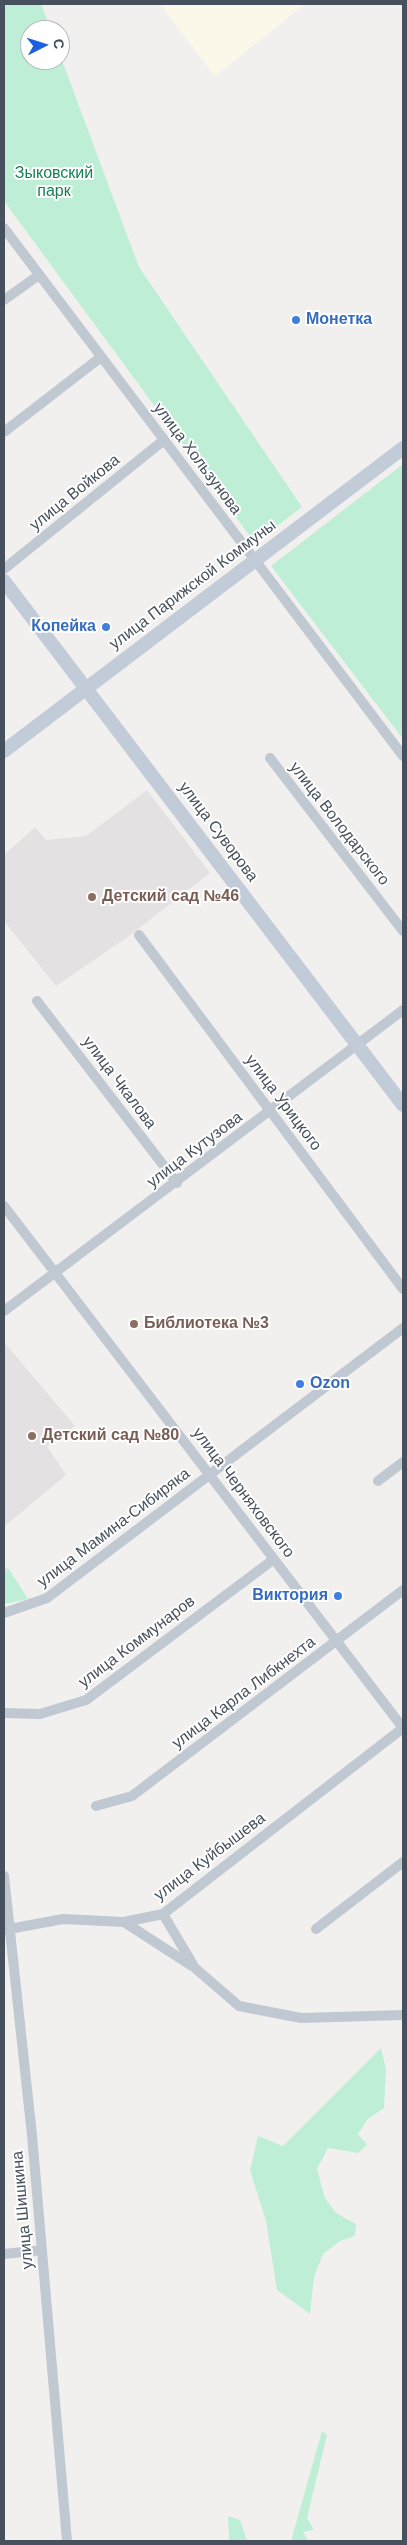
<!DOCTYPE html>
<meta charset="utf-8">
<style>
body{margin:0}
#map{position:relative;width:407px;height:2545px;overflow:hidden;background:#f2f0ef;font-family:Helvetica,sans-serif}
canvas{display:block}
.frame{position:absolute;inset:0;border:5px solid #47515d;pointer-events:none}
.north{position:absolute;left:20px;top:20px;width:50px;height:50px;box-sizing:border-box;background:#fff;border:1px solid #b5b9be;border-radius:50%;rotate:85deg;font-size:14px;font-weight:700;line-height:20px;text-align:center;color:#47515d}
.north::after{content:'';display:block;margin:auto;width:18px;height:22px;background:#1b5fe1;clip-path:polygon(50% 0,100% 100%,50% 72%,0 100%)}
</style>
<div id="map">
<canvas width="407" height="2545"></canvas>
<div class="frame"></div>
<div class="north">С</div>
</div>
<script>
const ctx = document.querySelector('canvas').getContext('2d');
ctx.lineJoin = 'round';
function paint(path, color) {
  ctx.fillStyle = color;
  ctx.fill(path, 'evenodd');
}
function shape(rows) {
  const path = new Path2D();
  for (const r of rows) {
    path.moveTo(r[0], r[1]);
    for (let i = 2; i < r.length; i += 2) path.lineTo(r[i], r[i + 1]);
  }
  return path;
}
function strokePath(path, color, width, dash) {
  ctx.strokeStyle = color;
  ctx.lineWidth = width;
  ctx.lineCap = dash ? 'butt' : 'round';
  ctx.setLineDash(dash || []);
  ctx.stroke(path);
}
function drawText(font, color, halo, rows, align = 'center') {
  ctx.font = font + ' Helvetica,sans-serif';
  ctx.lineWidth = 4;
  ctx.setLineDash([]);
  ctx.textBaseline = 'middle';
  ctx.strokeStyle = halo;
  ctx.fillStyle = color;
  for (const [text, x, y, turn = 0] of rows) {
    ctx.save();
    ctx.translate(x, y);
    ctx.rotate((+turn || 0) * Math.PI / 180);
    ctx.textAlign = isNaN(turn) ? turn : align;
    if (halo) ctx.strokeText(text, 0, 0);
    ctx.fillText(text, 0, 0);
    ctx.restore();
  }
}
paint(shape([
 [160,4,305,4,215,76]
]), '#fcf8e9');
paint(shape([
 [147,790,210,873,129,936,56,986,4,921,4,855,35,827,46,840,86,836],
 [4,1342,75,1426,47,1446,66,1475,4,1527]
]), '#e3e1e1');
paint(shape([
 [4,4,41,4,51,30,30,30,30,60,60,60,60,55,139,267,302,507,255,543,4,201],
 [403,464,403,739,271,566],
 [4,1568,9,1569,28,1599,4,1604],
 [381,2048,386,2069,384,2108,368,2119,358,2134,367,2145,358,2153,328,2148,317,2169,325,2198,336,2213,356,2224,355,2236,340,2241,323,2254,314,2277,310,2314,277,2290,266,2221,250,2170,258,2136,283,2146],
 [322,2431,327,2435,307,2518,314,2530,303,2532,308,2541,291,2541],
 [228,2516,240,2520,247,2541,229,2541]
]), '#beefd6');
strokePath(shape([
 [4,228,403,756],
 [4,300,39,275],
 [4,432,101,357],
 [4,569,164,440],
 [270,758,403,931],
 [139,935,403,1289],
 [37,1001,177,1183],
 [4,1206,403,1728],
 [4,1311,403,1010],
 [378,1481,403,1462],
 [4,1613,47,1598,403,1328],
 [4,1713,40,1714,86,1700,274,1559],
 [96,1806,132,1796,403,1590],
 [4,1876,32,2135,67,2541],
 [163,1914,195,1968,239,2006,301,2018,403,2015],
 [124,1922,192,1966],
 [316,1929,403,1862],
 [4,1930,63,1919,124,1922,163,1914,403,1728],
 [4,2254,42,2250]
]), '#c0c8d1', 10);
strokePath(shape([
 [4,581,403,1105],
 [4,751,403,448]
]), '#c2cbd8', 14);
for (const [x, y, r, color] of [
 [296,320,5,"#3f7fe0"],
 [106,627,5,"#3f7fe0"],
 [92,897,5,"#8d6e63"],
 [134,1324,5,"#8d6e63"],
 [300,1384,5,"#3f7fe0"],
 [32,1436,5,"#8d6e63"],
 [338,1596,5,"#3f7fe0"]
]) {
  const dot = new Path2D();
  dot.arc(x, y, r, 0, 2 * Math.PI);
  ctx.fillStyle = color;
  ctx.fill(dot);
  strokePath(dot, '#fff', 2);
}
drawText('16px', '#187e55', '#fff', [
 ["Зыковский",54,174],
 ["парк",54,192]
]);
drawText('bold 16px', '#366cbe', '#fff', [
 ["Монетка",306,320],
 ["Копейка",96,627,"right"],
 ["Ozon",310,1384],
 ["Виктория",328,1596,"right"]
], 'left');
drawText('16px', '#47515d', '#fff', [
 ["улица Хользунова",197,459,53],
 ["улица Войкова",75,493,-39],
 ["улица Парижской Коммуны",193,585,-37],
 ["улица Володарского",339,824,52],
 ["улица Суворова",218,832,53],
 ["улица Чкалова",119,1083,53],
 ["улица Урицкого",283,1103,53],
 ["улица Кутузова",195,1150,-37],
 ["улица Черняховского",243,1493,53],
 ["улица Мамина-Сибиряка",114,1528,-37],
 ["улица Коммунаров",137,1642,-37],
 ["улица Карла Либкнехта",244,1693,-37],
 ["улица Куйбышева",210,1857,-37],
 ["улица Шишкина",23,2210,-95]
]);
drawText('bold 16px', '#785e54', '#fff', [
 ["Детский сад №46",102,897],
 ["Библиотека №3",144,1324],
 ["Детский сад №80",42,1436]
], 'left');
</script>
